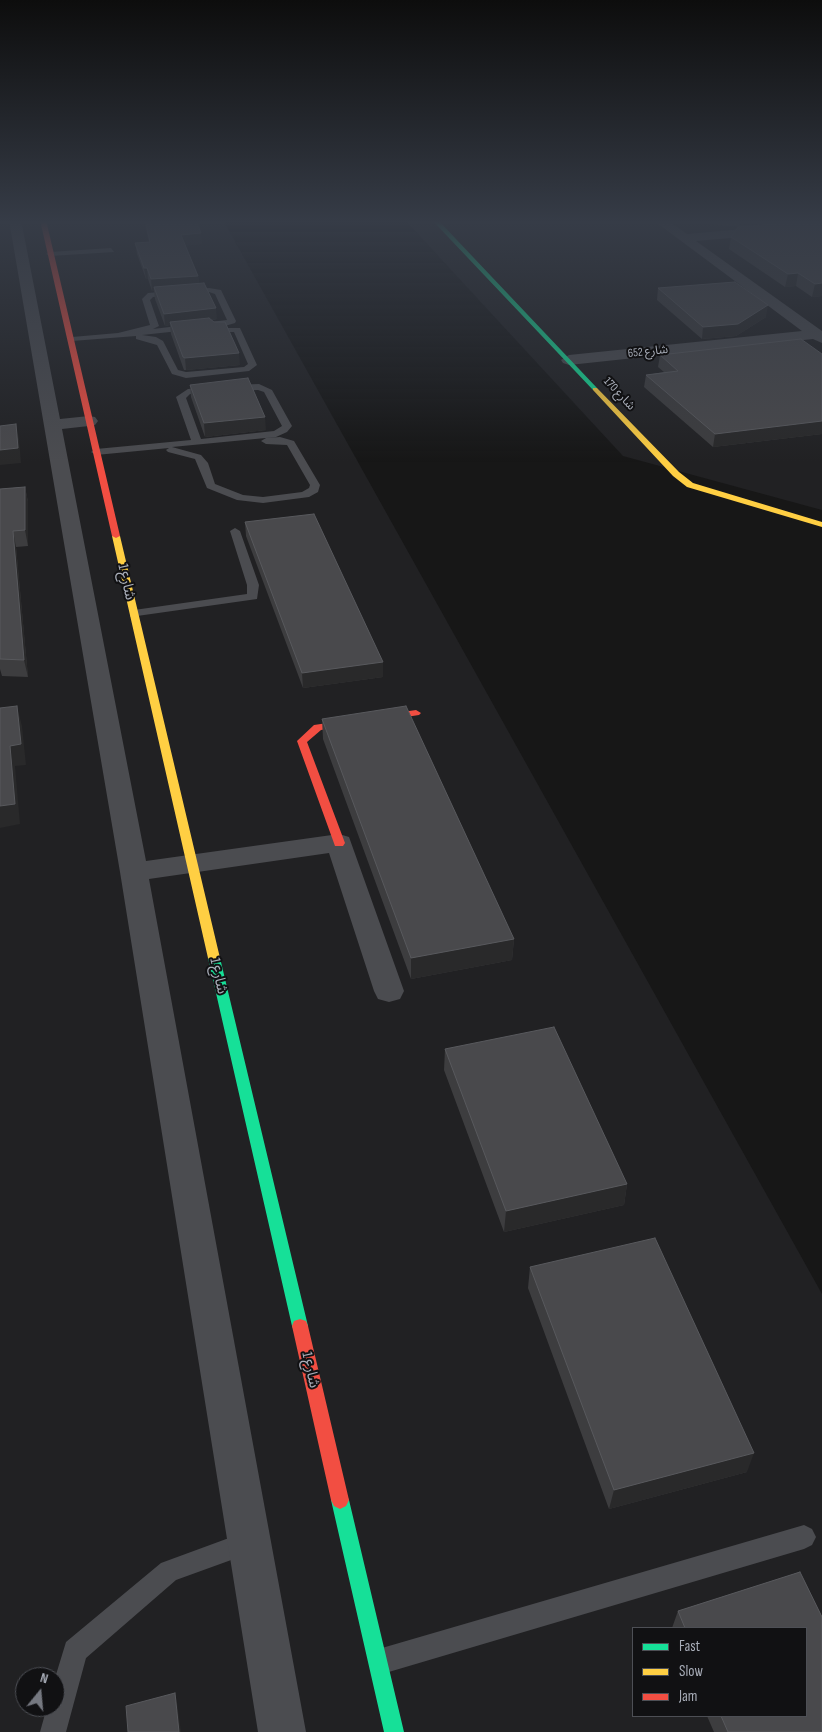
<!DOCTYPE html>
<meta charset="utf-8">
<style>
body{margin:0}
#map{position:relative;width:822px;height:1732px;overflow:hidden;background:#171717;font-family:"Sofia Sans Condensed",sans-serif}
canvas{display:block}
.legend{position:absolute;left:632px;top:1627px;width:175px;height:90px;box-sizing:border-box;background:#111113;border:1px solid #4d4f55;margin:0;padding:6px 9px;list-style:none;font-size:15px;color:#a8adb8}
.legend li{display:flex;align-items:center;gap:10px;height:25px}
.legend b{width:25px;border:1px solid #4d4f55}
.north{position:absolute;left:15px;top:1667px;width:50px;height:50px;box-sizing:border-box;background:#111113;border:1px solid #4d4f55;border-radius:50%;rotate:17deg;font-size:14px;font-weight:700;line-height:20px;text-align:center;color:#a8adb8}
.north::after{content:'';display:block;margin:auto;width:18px;height:22px;background:#757880;clip-path:polygon(50% 0,100% 100%,50% 72%,0 100%)}
</style>
<div id="map">
<canvas width="822" height="1732"></canvas>
<ul class="legend">
<li><b style="height:6px;background:#16e098"></b>Fast</li>
<li><b style="height:6px;background:#ffcf43"></b>Slow</li>
<li><b style="height:6px;background:#f24e42"></b>Jam</li>
</ul>
<div class="north">N</div>
</div>
<script>
const ctx = document.querySelector('canvas').getContext('2d');
ctx.lineJoin = 'round';
function paint(path, color) {
  ctx.fillStyle = color;
  ctx.fill(path, 'evenodd');
}
function shape(rows) {
  const path = new Path2D();
  for (const r of rows) {
    path.moveTo(r[0], r[1]);
    for (let i = 2; i < r.length; i += 2) path.lineTo(r[i], r[i + 1]);
  }
  return path;
}
function strokePath(path, color, width, dash) {
  ctx.strokeStyle = color;
  ctx.lineWidth = width;
  ctx.lineCap = dash ? 'butt' : 'round';
  ctx.setLineDash(dash || []);
  ctx.stroke(path);
}
function drawText(font, color, halo, rows, align = 'center') {
  ctx.font = font + ' "Sofia Sans Condensed","Noto Sans Arabic",sans-serif';
  ctx.lineWidth = 4;
  ctx.setLineDash([]);
  ctx.textBaseline = 'middle';
  ctx.strokeStyle = halo;
  ctx.fillStyle = color;
  for (const [text, x, y, turn = 0] of rows) {
    ctx.save();
    ctx.translate(x, y);
    ctx.rotate((+turn || 0) * Math.PI / 180);
    ctx.textAlign = isNaN(turn) ? turn : align;
    if (halo) ctx.strokeText(text, 0, 0);
    ctx.fillText(text, 0, 0);
    ctx.restore();
  }
}
paint(shape([
 [0,220,223,220,822,1294,822,1732,0,1732],
 [633,1628,806,1628,806,1716,633,1716],
 [25,1677,55,1677,55,1707,25,1707],
 [405,220,822,220,822,510,623,456]
]), '#212123');
paint(shape([
 [111,248,114,252,50,256,46,254,50,252,111,248],
 [209,288,221,290,236,321,235,323,225,326,142,335,156,337,163,341,178,370,186,372,244,367,248,364,234,332,216,332,212,330,216,328,240,328,257,365,249,371,186,378,172,374,157,345,136,339,136,336,72,341,68,339,72,337,118,333,150,325,142,299,148,293,209,288],
 [209,292,215,294,227,320,153,329,159,326,150,300,153,297,209,292],
 [259,384,272,390,292,426,287,432,276,437,172,447,201,455,208,463,215,484,243,495,263,497,302,492,309,488,310,485,287,445,266,444,261,441,266,438,280,437,294,441,320,485,318,492,309,497,263,503,237,500,207,488,195,459,168,452,166,450,169,448,96,455,91,452,96,449,191,440,176,397,188,389,210,387,214,390,210,393,190,394,186,398,201,439,274,431,282,426,264,392,258,390,233,391,229,388,233,385,259,384],
 [235,528,240,531,259,585,257,599,130,617,130,611,134,610,247,594,247,585,230,531,235,528],
 [804,1525,812,1529,816,1537,812,1545,804,1549,382,1674,373,1670,369,1661,373,1652,382,1648,804,1525],
 [248,1531,256,1535,260,1543,256,1551,176,1580,86,1658,66,1732,40,1732,47,1707,55,1707,55,1678,66,1642,161,1563,248,1531]
]), '#4b4c50');
paint(shape([
 [9,220,21,220,60,419,89,416,95,417,98,421,95,425,89,426,62,429,146,861,339,834,349,837,404,991,400,999,389,1002,378,999,374,991,329,853,149,879,306,1732,258,1732,120,872,9,220],
 [653,220,667,220,687,234,822,222,822,230,696,241,822,331,822,343,813,339,569,365,563,363,561,360,569,355,802,331,653,220]
]), '#4b4c50');
paint(shape([
 [432,220,438,220,597,388,597,390,593,390,432,220],
 [214,954,218,955,220,958,308,1326,306,1331,300,1333,294,1331,292,1326,208,958,210,955,214,954],
 [340,1491,346,1494,349,1500,404,1732,384,1732,331,1500,334,1494,340,1491]
]), '#16e098');
paint(shape([
 [593,388,597,388,679,472,693,483,822,522,822,527,687,487,673,476,593,390,593,388],
 [113,534,120,536,220,958,218,961,214,962,210,961,208,958,112,536,113,534]
]), '#ffcf43');
paint(shape([
 [40,220,46,220,120,536,116,538,112,536,40,220],
 [416,710,421,713,419,715,321,730,307,742,345,843,343,846,335,846,297,741,314,725,416,710],
 [300,1319,306,1321,308,1326,349,1500,346,1506,340,1509,334,1506,331,1500,292,1326,294,1321,300,1319]
]), '#f24e42');
paint(shape([
 [144,220,196,220,202,244,185,245,198,276,199,283,217,319,212,320,240,365,186,370,184,370,171,334,170,325,165,326,155,299,154,291,152,291,148,279,146,279,137,254,135,243,149,242],
 [689,220,822,220,822,296,812,297,796,286,785,287,729,249,731,237,739,227,691,222],
 [658,288,766,317,736,336,702,339,657,300],
 [822,354,822,434,713,447,644,387,646,375,664,372,658,367,660,355],
 [190,385,266,430,205,437,191,397],
 [25,487,28,502,28,546,16,547,28,677,2,676,0,669,0,489],
 [245,522,383,677,303,688,246,536],
 [322,719,514,939,512,960,411,979,323,739],
 [445,1049,627,1184,624,1205,504,1232,444,1070],
 [530,1267,747,1472,609,1509,528,1288],
 [800,1572,822,1617,822,1732,714,1732,707,1716,806,1716,806,1628,672,1628,678,1611]
]), '#3d3d3f');
paint(shape([
 [740,220,822,220,739,227],
 [201,233,202,244,182,246,181,235],
 [144,268,147,268,148,279,146,279],
 [798,273,796,286,785,287,788,274],
 [198,276,200,287,154,287,154,291,152,291,151,279],
 [822,283,822,296,812,297,815,284],
 [768,305,766,317,736,336,702,339,703,327],
 [216,308,217,319,171,325,170,322,170,325,165,326,164,314],
 [239,353,240,365,186,370,185,358],
 [265,417,266,430,205,437,204,423],
 [822,421,822,434,713,447,715,434],
 [16,424,19,439,21,463,0,465,0,450],
 [25,487,28,502,28,546,25,530],
 [13,531,16,547,28,677,24,660],
 [383,662,383,677,303,688,302,673],
 [17,706,22,726,26,765,15,766,20,824,0,828,0,806],
 [514,939,512,960,411,979,411,958],
 [627,1184,624,1205,504,1232,506,1211],
 [754,1453,747,1472,609,1509,614,1490],
 [175,1693,177,1702,181,1732,179,1732]
]), '#29292a');
const building = shape([
 [145,220,196,220,201,233,181,235,198,276,151,279,147,268,144,268,135,243,150,242,145,220],
 [822,220,822,283,815,284,798,273,788,274,731,237,738,227,822,220],
 [735,282,768,305,738,324,703,327,658,288,735,282],
 [204,283,216,308,164,314,154,287,204,283],
 [209,318,214,322,225,322,239,353,185,358,183,357,170,322,209,318],
 [801,339,822,354,822,421,715,434,646,375,678,371,660,355,801,339],
 [248,378,265,417,204,423,190,385,248,378],
 [16,424,18,448,0,450,0,426,16,424],
 [25,487,25,530,13,531,24,660,0,659,0,489,25,487],
 [314,514,383,662,302,673,245,522,314,514],
 [17,706,21,744,10,746,15,804,0,806,0,708,17,706],
 [406,706,514,939,411,958,322,719,406,706],
 [554,1027,627,1184,506,1211,445,1049,554,1027],
 [655,1238,754,1453,614,1490,530,1267,655,1238],
 [800,1572,822,1617,822,1732,728,1732,721,1716,806,1716,806,1628,685,1628,678,1611,800,1572],
 [175,1693,179,1732,128,1732,126,1706,175,1693]
]);
paint(building, '#49494c');
strokePath(building, '#58595d', 1);
const sky = ctx.createLinearGradient(0, 0, 0, 462);
sky.addColorStop(0, '#0d0d0d');
sky.addColorStop(0.48, '#363c47');
sky.addColorStop(1, '#363c4700');
ctx.fillStyle = sky;
ctx.fillRect(0, 0, 822, 462);
drawText('12px', '#a8adb8', '#111113', [
 ["شارع 652",648,352,-6],
 ["شارع 170",619,394,47]
]);
drawText('15px', '#a8adb8', '#111113', [
 ["شارع 1",126,582,77],
 ["شارع 1",218,976,77],
 ["شارع 1",310,1370,77]
]);
</script>
